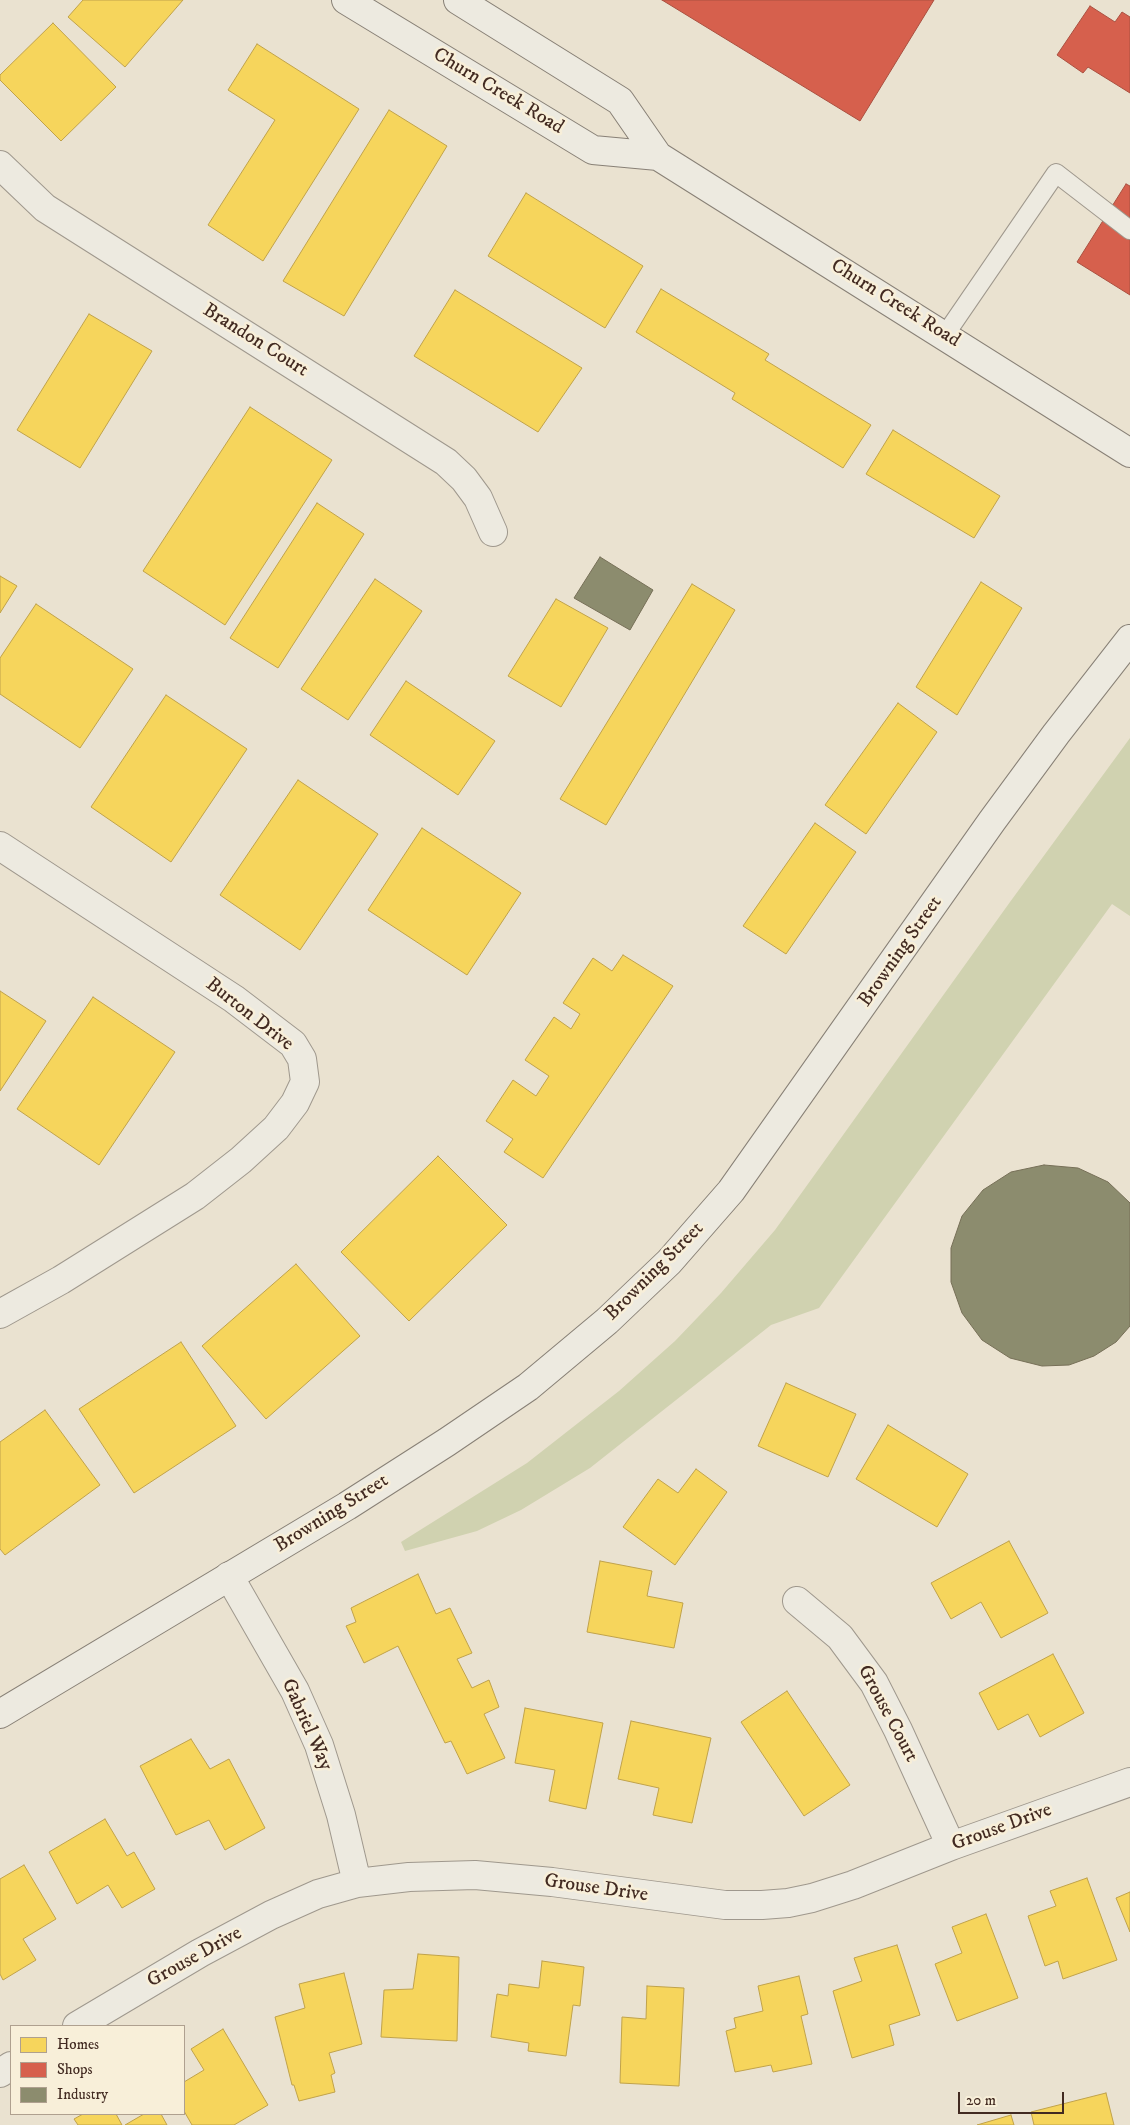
<!DOCTYPE html>
<style>
body{margin:0}
#map{position:relative;width:1130px;height:2125px;overflow:hidden;background:#eae2d0;font-family:"IM FELL DW Pica",serif}
canvas{display:block}
.legend{position:absolute;left:10px;top:2025px;width:175px;height:90px;box-sizing:border-box;background:#f8efd9;border:1px solid #afa08f;margin:0;padding:6px 9px;list-style:none;font-size:15px;color:#422a21}
.legend li{display:flex;align-items:center;gap:10px;height:25px}
.legend b{width:25px;border:1px solid #afa08f}
.scale{position:absolute;left:958px;top:2092px;width:106px;height:22px;box-sizing:border-box;border:2px solid #422a21;border-top:0;padding-left:6px;font-size:15px;line-height:18px;white-space:nowrap;color:#422a21;-webkit-text-stroke:4px #f8efd9;paint-order:stroke}
</style>
<div id="map">
<canvas width="1130" height="2125"></canvas>
<ul class="legend">
<li><b style="height:14px;background:#f6d55c"></b>Homes</li>
<li><b style="height:14px;background:#d6604d"></b>Shops</li>
<li><b style="height:14px;background:#8c8c6e"></b>Industry</li>
</ul>
<div class="scale">20 m</div>
</div>
<script>
const ctx = document.querySelector('canvas').getContext('2d');
ctx.lineJoin = 'round';
function paint(path, color) {
  ctx.fillStyle = color;
  ctx.fill(path, 'evenodd');
}
function shape(rows) {
  const path = new Path2D();
  for (const r of rows) {
    path.moveTo(r[0], r[1]);
    for (let i = 2; i < r.length; i += 2) path.lineTo(r[i], r[i + 1]);
  }
  return path;
}
function strokePath(path, color, width, dash) {
  ctx.strokeStyle = color;
  ctx.lineWidth = width;
  ctx.lineCap = dash ? 'butt' : 'round';
  ctx.setLineDash(dash || []);
  ctx.stroke(path);
}
function drawText(font, color, halo, rows, align = 'center') {
  ctx.font = font + ' "IM FELL DW Pica",serif';
  ctx.lineWidth = 5;
  ctx.setLineDash([]);
  ctx.textBaseline = 'middle';
  ctx.strokeStyle = halo;
  ctx.fillStyle = color;
  for (const [text, x, y, turn = 0] of rows) {
    ctx.save();
    ctx.translate(x, y);
    ctx.rotate((+turn || 0) * Math.PI / 180);
    ctx.textAlign = isNaN(turn) ? turn : align;
    if (halo) ctx.strokeText(text, 0, 0);
    ctx.fillText(text, 0, 0);
    ctx.restore();
  }
}
paint(shape([
 [1130,738,1130,916,1112,904,819,1308,771,1325,590,1468,521,1510,477,1531,405,1551,401,1542,527,1463,619,1391,675,1341,721,1293,775,1230,1010,902]
]), '#d0d2b0');
const homes = shape([
 [83,0,183,0,125,67,68,17,83,0],
 [53,23,116,87,61,141,0,80,0,75,53,23],
 [257,44,359,109,263,261,208,225,275,120,228,90,257,44],
 [389,110,447,146,344,316,283,281,389,110],
 [526,193,643,266,605,328,488,256,526,193],
 [661,289,769,354,765,360,871,425,843,468,732,399,735,393,636,332,661,289],
 [455,290,582,368,538,432,414,356,455,290],
 [89,314,152,351,80,468,17,430,89,314],
 [250,407,332,460,225,625,143,571,250,407],
 [893,430,1000,496,974,538,866,474,893,430],
 [317,503,364,534,278,668,230,638,317,503],
 [0,576,17,586,0,613,0,576],
 [375,579,422,611,348,720,301,689,375,579],
 [981,582,1022,608,957,715,916,687,981,582],
 [692,584,735,610,606,825,560,799,692,584],
 [556,599,608,628,561,707,508,676,556,599],
 [36,604,133,669,80,748,0,694,0,658,36,604],
 [406,681,495,741,458,795,370,735,406,681],
 [166,695,247,749,171,862,91,807,166,695],
 [898,703,937,732,866,834,825,805,898,703],
 [298,780,378,834,300,950,220,895,298,780],
 [815,823,856,852,786,954,743,926,815,823],
 [422,828,521,893,467,975,368,910,422,828],
 [623,955,673,986,543,1178,504,1152,513,1139,486,1121,513,1080,536,1096,549,1076,525,1060,554,1017,571,1029,580,1014,563,1003,593,958,612,971,623,955],
 [0,991,46,1021,0,1091,0,991],
 [93,997,175,1052,99,1165,17,1109,93,997],
 [438,1156,507,1225,409,1321,341,1252,438,1156],
 [296,1264,360,1336,266,1419,202,1346,296,1264],
 [181,1342,236,1426,134,1493,79,1409,181,1342],
 [786,1383,856,1414,828,1477,758,1446,786,1383],
 [45,1410,100,1485,5,1555,0,1549,0,1442,45,1410],
 [888,1425,968,1474,937,1527,856,1479,888,1425],
 [696,1469,727,1492,675,1565,623,1527,658,1479,678,1493,696,1469],
 [1009,1541,1048,1613,1001,1638,981,1602,951,1619,931,1583,1009,1541],
 [600,1561,652,1571,647,1596,683,1603,674,1648,587,1632,600,1561],
 [418,1574,436,1614,450,1608,472,1653,457,1659,472,1688,489,1680,499,1707,484,1714,505,1758,467,1774,451,1741,445,1743,398,1646,364,1663,346,1626,356,1622,351,1608,418,1574],
 [1053,1654,1084,1713,1040,1737,1028,1714,998,1730,979,1693,1053,1654],
 [787,1691,850,1785,804,1816,741,1722,787,1691],
 [525,1708,603,1723,586,1809,549,1801,555,1770,515,1763,525,1708],
 [631,1721,711,1738,692,1823,653,1815,659,1788,618,1779,631,1721],
 [191,1739,210,1769,229,1759,265,1828,225,1850,209,1820,176,1835,140,1766,191,1739],
 [105,1819,127,1856,134,1852,155,1889,122,1908,108,1885,77,1904,49,1852,105,1819],
 [24,1865,56,1919,23,1939,36,1960,3,1980,0,1974,0,1879,24,1865],
 [1087,1878,1117,1960,1063,1979,1058,1961,1045,1966,1028,1916,1056,1906,1050,1891,1087,1878],
 [1130,1892,1130,1932,1116,1898,1130,1892],
 [986,1914,1018,1998,957,2021,935,1964,962,1953,952,1927,986,1914],
 [897,1945,920,2015,889,2025,894,2045,852,2058,833,1991,862,1981,854,1958,897,1945],
 [418,1954,459,1957,457,2041,381,2037,384,1990,413,1989,418,1954],
 [542,1961,584,1967,580,2006,573,2005,566,2056,528,2051,529,2043,491,2037,497,1994,508,1996,509,1984,539,1988,542,1961],
 [344,1973,362,2044,329,2053,335,2073,331,2075,335,2092,299,2101,294,2085,292,2085,275,2017,305,2008,299,1984,344,1973],
 [799,1976,808,2014,801,2016,812,2064,773,2072,771,2065,735,2072,726,2031,736,2028,734,2018,763,2011,758,1986,799,1976],
 [647,1986,684,1988,679,2086,620,2083,622,2017,646,2019,647,1986],
 [223,2029,268,2105,234,2125,192,2125,184,2111,184,2082,204,2070,191,2049,223,2029],
 [1106,2093,1114,2125,1034,2125,1031,2112,1106,2093],
 [83,2114,116,2114,122,2125,78,2125,74,2119,83,2114],
 [144,2114,161,2114,167,2125,125,2125,144,2114],
 [1011,2115,1014,2125,977,2125,1011,2115]
]);
paint(homes, '#f6d55c');
strokePath(homes, '#c0a24a', 1);
const shops = shape([
 [662,0,934,0,860,121,662,0],
 [1090,6,1115,22,1122,12,1130,17,1130,93,1088,67,1083,73,1057,55,1090,6],
 [1126,184,1130,186,1130,295,1077,262,1126,184]
]);
paint(shops, '#d6604d');
strokePath(shops, '#aa5040', 1);
const industry = shape([
 [600,557,653,590,630,630,574,598,600,557],
 [1044,1165,1078,1168,1108,1182,1130,1203,1130,1326,1116,1342,1094,1356,1069,1365,1042,1366,1010,1358,982,1340,962,1313,951,1282,951,1248,962,1216,983,1190,1011,1172,1044,1165]
]);
paint(industry, '#8c8c6e');
strokePath(industry, '#766f57', 1);
const lane = shape([
 [945,335,1056,173,1130,230]
]);
const street = shape([
 [0,165,45,208,446,462,464,479,478,498,493,532],
 [0,846,234,999,293,1044,302,1059,305,1082,295,1103,276,1128,241,1160,195,1196,61,1280,0,1314],
 [229,1576,295,1691,319,1745,341,1815,357,1883],
 [797,1601,840,1637,874,1683,898,1730,951,1846],
 [77,2026,200,1953,271,1915,318,1894,357,1883,409,1877,475,1875,552,1882,725,1905,762,1905,788,1903,812,1898,853,1885,951,1846,1130,1782],
 [0,2073,11,2066]
]);
const secondary = shape([
 [346,0,593,150,658,156],
 [458,0,620,101,658,156,1130,453],
 [0,1714,347,1506,447,1442,528,1387,607,1321,669,1262,731,1191,992,821,1056,734,1130,639]
]);
strokePath(lane, '#9f988d', 20);
strokePath(street, '#9f988d', 30);
strokePath(secondary, '#888076', 30);
strokePath(lane, '#edeae0', 18);
strokePath(street, '#edeae0', 28);
strokePath(secondary, '#edeae0', 28);
drawText('20px', '#422a21', '#f8efd9', [
 ["Churn Creek Road",498,92,31],
 ["Churn Creek Road",895,304,32],
 ["Brandon Court",255,341,32],
 ["Browning Street",901,952,-55],
 ["Burton Drive",249,1015,38],
 ["Browning Street",655,1272,-45],
 ["Browning Street",332,1514,-32],
 ["Grouse Court",887,1714,62],
 ["Gabriel Way",306,1725,66],
 ["Grouse Drive",1002,1828,-20],
 ["Grouse Drive",596,1889,8],
 ["Grouse Drive",195,1958,-29]
]);
</script>
